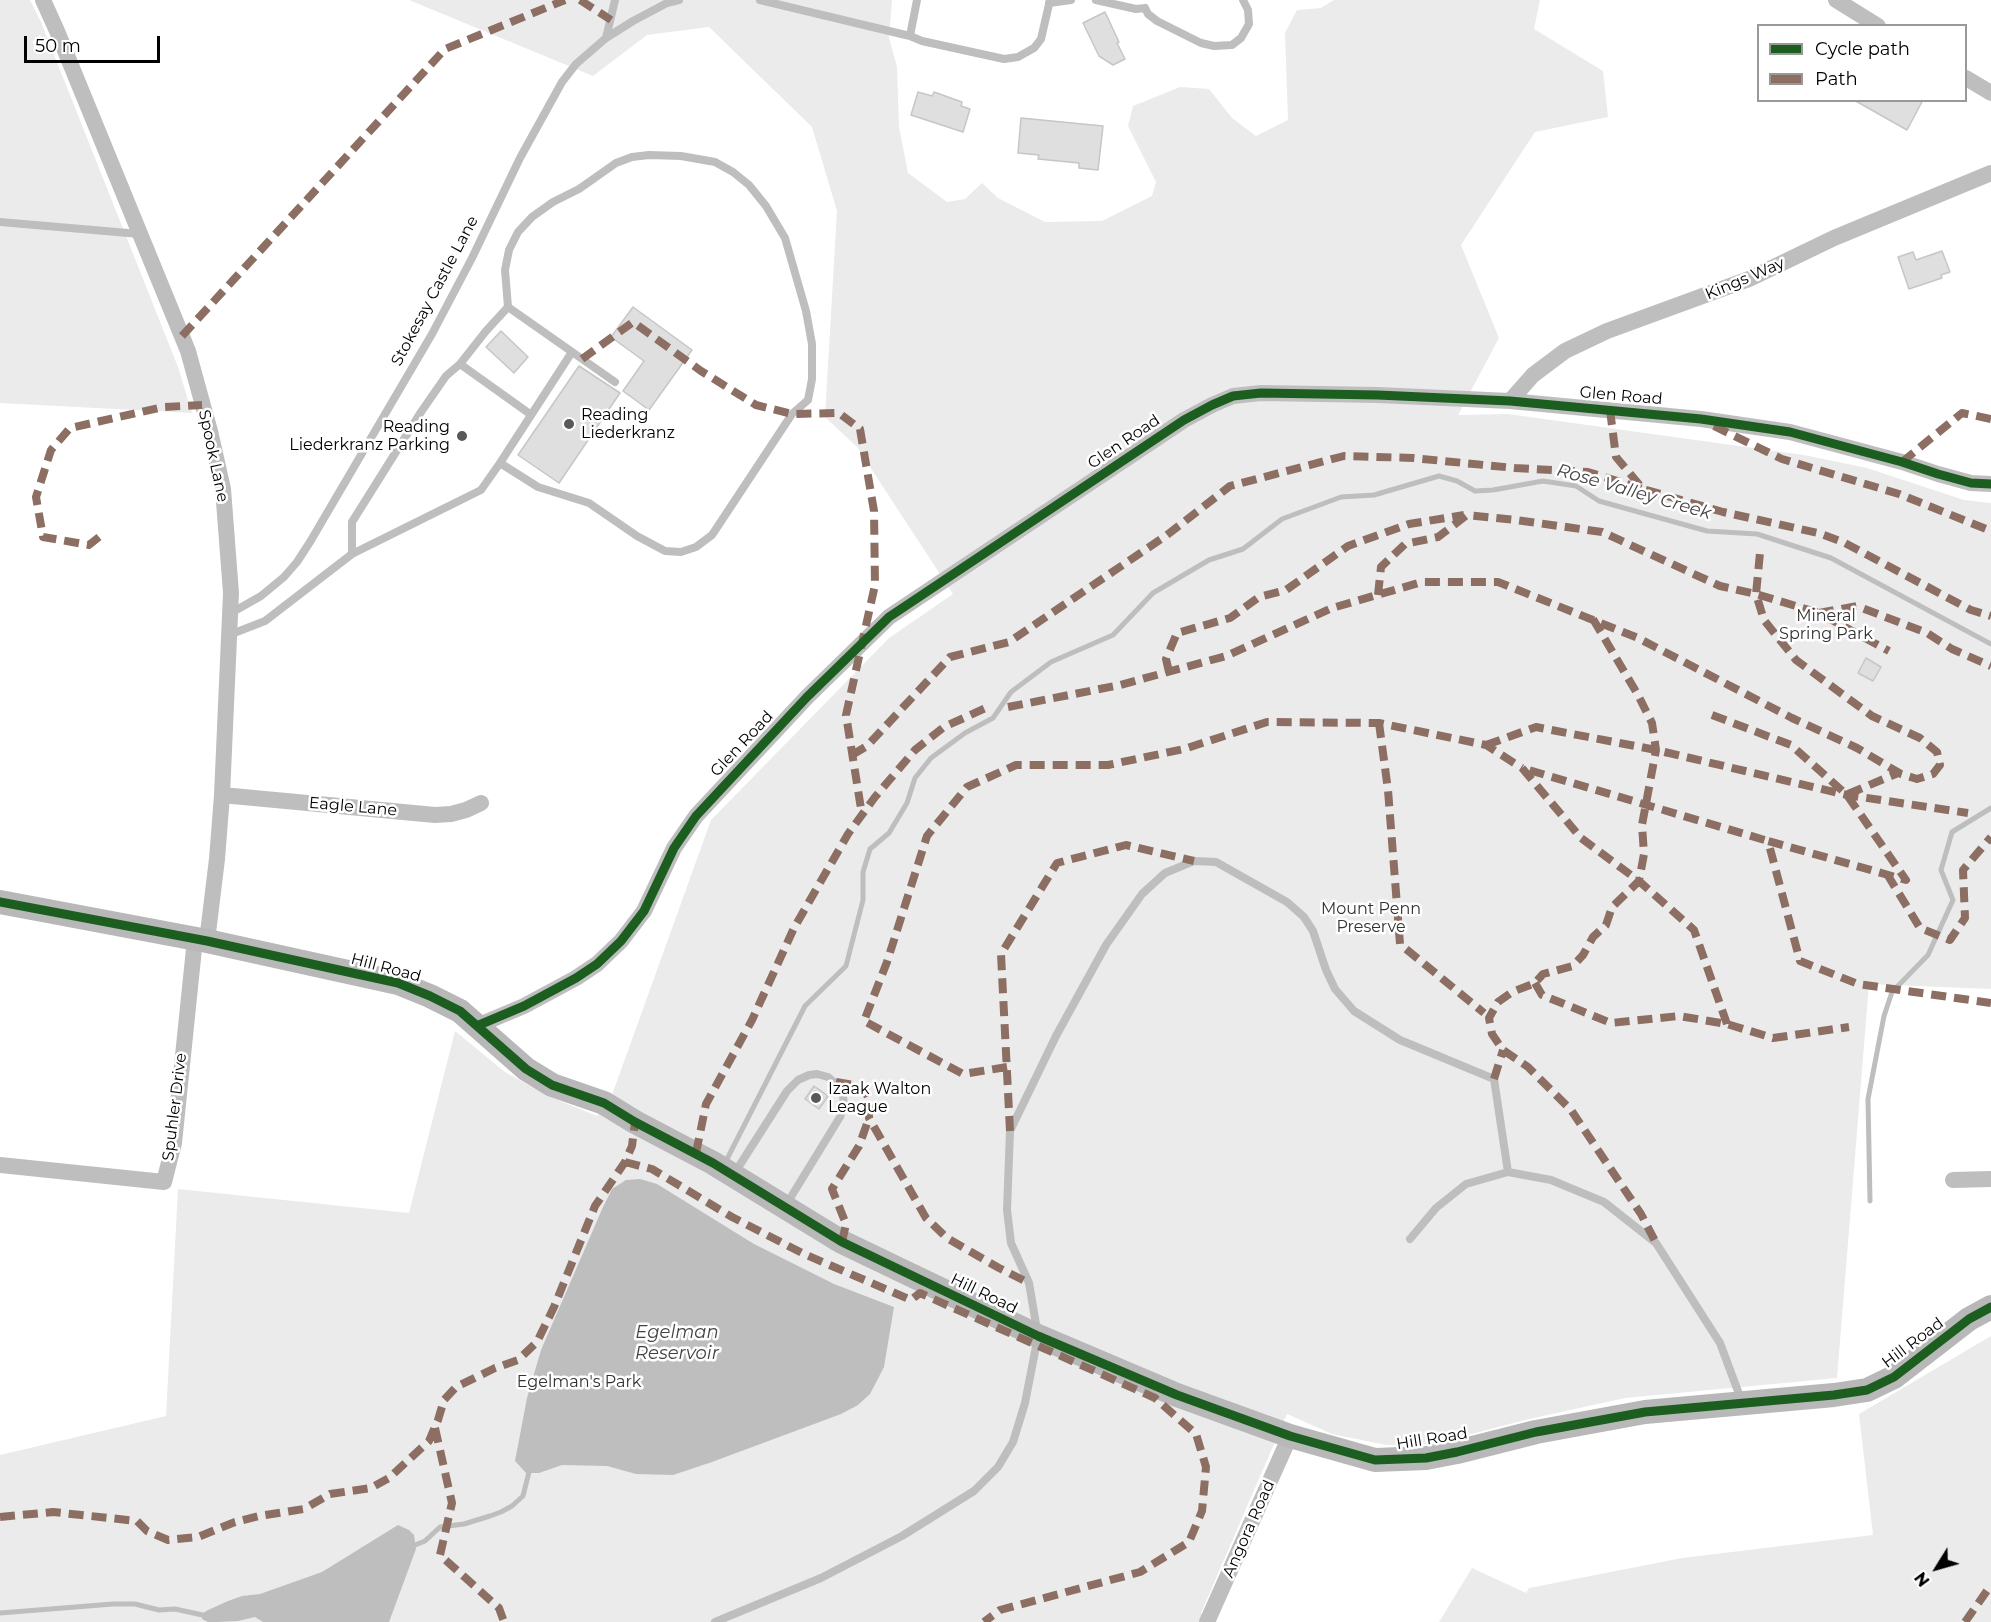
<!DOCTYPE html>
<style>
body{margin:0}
#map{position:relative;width:1991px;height:1622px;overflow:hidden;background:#fff;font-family:Montserrat,sans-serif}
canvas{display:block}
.legend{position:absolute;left:1757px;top:24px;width:210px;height:78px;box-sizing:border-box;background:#fff;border:2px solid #999;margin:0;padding:8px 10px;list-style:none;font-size:18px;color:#000}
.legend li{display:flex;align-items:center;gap:12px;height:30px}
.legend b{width:30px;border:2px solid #999}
.north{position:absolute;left:1907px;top:1538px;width:60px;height:60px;-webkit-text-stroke:4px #fff;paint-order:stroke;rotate:233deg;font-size:16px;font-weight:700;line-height:24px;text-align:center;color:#000}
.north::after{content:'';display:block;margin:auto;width:21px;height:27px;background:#000;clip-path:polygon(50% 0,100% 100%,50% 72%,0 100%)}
.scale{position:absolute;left:24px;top:36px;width:136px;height:27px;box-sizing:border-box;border:3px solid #000;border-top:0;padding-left:8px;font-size:18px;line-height:21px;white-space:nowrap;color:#000;-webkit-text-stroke:4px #fff;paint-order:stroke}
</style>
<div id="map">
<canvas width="1991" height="1622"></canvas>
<ul class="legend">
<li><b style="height:8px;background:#1b5e20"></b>Cycle path</li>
<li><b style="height:8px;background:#8d6e63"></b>Path</li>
</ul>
<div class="north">N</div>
<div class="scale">50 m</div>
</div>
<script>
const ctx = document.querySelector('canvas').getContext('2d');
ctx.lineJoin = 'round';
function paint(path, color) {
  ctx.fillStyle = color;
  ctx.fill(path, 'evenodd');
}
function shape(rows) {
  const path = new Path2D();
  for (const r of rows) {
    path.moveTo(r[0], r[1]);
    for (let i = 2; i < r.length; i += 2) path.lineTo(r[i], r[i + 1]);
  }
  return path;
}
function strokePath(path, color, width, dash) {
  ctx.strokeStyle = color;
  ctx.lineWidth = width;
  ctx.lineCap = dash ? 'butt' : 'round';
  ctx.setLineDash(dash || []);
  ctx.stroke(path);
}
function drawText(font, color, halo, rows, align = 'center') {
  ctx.font = font + ' Montserrat,sans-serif';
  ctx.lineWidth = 5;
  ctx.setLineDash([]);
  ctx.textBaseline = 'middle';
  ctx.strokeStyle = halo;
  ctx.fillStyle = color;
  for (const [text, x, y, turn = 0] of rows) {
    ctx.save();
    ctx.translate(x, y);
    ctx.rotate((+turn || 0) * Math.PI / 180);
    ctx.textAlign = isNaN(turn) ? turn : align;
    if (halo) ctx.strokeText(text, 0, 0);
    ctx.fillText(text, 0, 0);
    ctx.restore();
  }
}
paint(shape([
 [0,0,30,0,41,22,178,367,192,413,0,403],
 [409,0,892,0,889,38,897,67,899,127,908,173,947,202,965,199,982,183,998,198,1045,222,1102,221,1152,196,1156,182,1128,126,1133,106,1180,87,1209,89,1232,118,1256,136,1288,120,1285,33,1297,10,1321,8,1334,0,1540,0,1534,29,1603,71,1608,117,1535,132,1461,245,1499,338,1458,415,1508,414,1804,455,1867,468,1964,500,1991,503,1991,989,1869,984,1837,1378,1625,1398,1525,1420,1433,1444,1386,1445,1332,1434,1287,1414,1201,1613,1217,1622,0,1622,0,1455,166,1416,178,1189,409,1213,455,1031,505,1072,548,1096,597,1116,612,1095,711,820,889,638,953,594,857,447,825,417,837,211,812,127,709,27,647,35,593,76],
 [1991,1336,1991,1622,1439,1622,1472,1568,1526,1593,1529,1588,1682,1558,1873,1535,1859,1414]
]), '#ebebeb');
paint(shape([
 [640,1179,657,1184,754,1244,834,1284,894,1307,884,1367,870,1394,858,1405,841,1414,712,1462,673,1475,636,1474,607,1466,562,1465,539,1473,526,1473,515,1461,527,1398,541,1350,603,1207,612,1189,626,1180],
 [398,1525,409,1530,414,1535,416,1549,389,1622,263,1622,255,1617,238,1621,217,1622,208,1622,202,1619,202,1614,206,1611,228,1601,242,1596,260,1594,322,1572]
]), '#bebebe');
strokePath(shape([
 [727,1159,805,1006,846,966,863,900,863,872,870,849,889,833,907,803,915,778,931,758,965,733,993,718,1011,692,1051,662,1113,635,1153,593,1209,560,1243,549,1282,519,1341,497,1374,495,1439,476,1457,481,1475,491,1493,490,1543,481,1576,486,1599,501,1707,531,1757,534,1831,558,1991,644],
 [1870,1201,1868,1099,1884,1016,1892,992,1928,955,1953,900,1941,870,1952,832,1991,808],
 [410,1547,425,1541,440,1527,464,1524,490,1516,501,1512,512,1506,523,1496,530,1468],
 [0,1613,113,1604,135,1604,159,1610,175,1609,207,1616]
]), '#bebebe', 5);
const building = shape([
 [1105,12,1119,42,1117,43,1125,59,1113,65,1099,56,1083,23,1105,12],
 [918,92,932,96,934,92,962,102,961,106,970,109,963,132,911,115,918,92],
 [1854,100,1923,100,1907,130,1854,100],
 [1021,118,1103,126,1098,170,1079,168,1079,163,1038,159,1039,155,1018,153,1021,118],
 [1942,251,1950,272,1941,275,1942,278,1909,289,1898,257,1913,252,1916,260,1942,251],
 [633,307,692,350,649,410,623,391,644,361,611,337,633,307],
 [501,331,528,357,514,373,486,347,501,331],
 [579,366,620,393,559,483,518,455,579,366],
 [1866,658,1881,667,1873,681,1858,673,1866,658],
 [814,1086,828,1096,819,1109,805,1099,814,1086]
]);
paint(building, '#dfdfdf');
strokePath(building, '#c6c6c6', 1.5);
strokePath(shape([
 [760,0,910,36,922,41,1004,59,1018,57,1034,48,1041,39,1050,0],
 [1096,0,1136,9,1145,8],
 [1049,3,1071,0],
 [1145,8,1148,14,1157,21,1201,43,1214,46,1232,45,1241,38,1249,24,1248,10,1243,0],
 [910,36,917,0],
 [606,38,615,0],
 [0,222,140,234],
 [460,364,486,331,508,307],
 [500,463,572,352],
 [352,554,352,522,421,412,446,376,460,364,530,414],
 [231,613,261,596,284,577,297,562,310,542,432,334,472,258,520,158,562,82,576,64,606,38,633,21,667,3,679,0],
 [229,635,265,621,352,554,481,490,500,463,538,487,589,503,637,536,665,551,681,552,696,547,712,535,792,414,808,400,812,379,812,344,806,311,785,238,766,206,749,185,733,172,715,162,681,156,649,155,632,157,616,163,579,189,553,202,532,217,518,232,509,250,505,270,508,307,615,382],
 [734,1174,787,1091,798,1080,809,1075,817,1074,828,1077,842,1089,844,1104,840,1117,786,1205],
 [1410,1239,1436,1208,1466,1184,1508,1172,1551,1180,1604,1202,1656,1243,1720,1343,1742,1402],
 [715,1622,821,1578,902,1536,974,1491,998,1467,1013,1442,1025,1403,1038,1336,1029,1283,1011,1243,1007,1210,1010,1131,1056,1036,1106,945,1142,894,1165,873,1194,861,1216,862,1287,902,1304,917,1313,931,1326,970,1335,989,1354,1011,1400,1040,1494,1079,1508,1172]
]), '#bebebe', 8);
strokePath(shape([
 [43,0,57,31,188,351,210,431,223,489,231,593,222,795,217,859,207,941],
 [1836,0,1878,26],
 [1966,78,1991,93],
 [1510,401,1533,375,1565,351,1607,331,1749,279,1834,238,1991,173],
 [222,795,435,815,451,814,466,810,481,803],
 [479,1025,524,1006,576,978,597,964,621,941,644,911,674,848,696,816,807,697,889,617,1184,420,1212,405,1233,396,1261,393,1378,395,1510,401,1701,419,1790,432,1902,462,1938,474,1971,483,1991,484],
 [0,1165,164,1182,174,1143,195,939],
 [1953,1180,1991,1179],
 [1207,1622,1290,1436]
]), '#bebebe', 16);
strokePath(shape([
 [0,902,207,941,398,983,430,996,460,1011,526,1069,552,1085,604,1103,635,1122,713,1163,842,1242,1038,1336,1177,1395,1290,1436,1375,1460,1426,1458,1457,1452,1536,1432,1645,1412,1834,1395,1867,1390,1894,1377,1969,1319,1991,1307]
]), '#b8b8b8', 24);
strokePath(shape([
 [580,0,611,20],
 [182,336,445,49,565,0],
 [582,359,633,322,701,371,756,405,792,414,839,413,860,429,874,511,875,585,846,715,862,815],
 [1610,410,1616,457,1643,489,1723,512,1818,533,1843,542,1971,610,1991,616],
 [1714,426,1782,459,1899,494,1991,531],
 [1902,462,1962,413,1991,419],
 [99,537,89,545,43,537,36,497,51,450,70,428,163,407,202,405],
 [1378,595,1381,567,1405,544,1438,537,1467,515,1516,520,1602,532,1720,586,1756,594,1819,613,1889,651],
 [1819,613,1857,606,1927,633,1952,649,1991,666],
 [1593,619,1638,695,1652,723,1656,750,1642,825,1644,854,1639,881,1612,907,1606,925,1593,937,1583,955,1573,966,1543,974,1535,983,1512,992,1498,1002,1489,1018,1492,1034,1503,1050,1528,1067,1571,1110,1641,1214,1656,1243],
 [1169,672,1166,659,1177,633,1230,618,1259,597,1286,590,1348,546,1409,524,1464,515],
 [1008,707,1120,685,1226,656,1332,608,1422,582,1498,582,1638,638,1792,718,1857,748,1901,774,1917,779,1933,774,1940,765,1937,752,1920,738,1872,716,1796,660,1764,620,1756,594,1760,553],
 [1712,715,1791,745,1847,795,1906,880,1768,841,1800,961,1858,984,1991,1003],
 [1379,723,1388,790,1400,944,1484,1013],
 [1486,745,1536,727,1656,750,1847,795,1968,813],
 [852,755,867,746,950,657,1009,642,1167,535,1230,486,1344,456,1413,458,1515,468,1588,472,1643,489],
 [1848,794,1898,773],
 [1887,874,1920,928,1950,940,1965,918,1963,870,1991,837],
 [1535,983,1542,995,1611,1023,1679,1016,1727,1024,1773,1038,1849,1027],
 [1727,1024,1694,930,1639,881,1581,838,1522,768,1768,841],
 [1007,1067,963,1074,864,1021,887,962,927,836,967,787,1016,765,1108,765,1184,749,1267,722,1379,723,1486,745,1522,768],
 [1494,1079,1503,1050],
 [836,1082,860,1086,865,1090,869,1100,869,1118,926,1218,947,1238,999,1268,1029,1283],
 [1010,1131,1001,954,1057,863,1126,845,1194,861],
 [696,1153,706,1104,752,1020,794,928,848,834,875,797,915,750,944,727,988,707],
 [625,1162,652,1169,732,1217,804,1254,911,1300,920,1293,1155,1398,1196,1434,1206,1467,1202,1511,1189,1542,1140,1572,1000,1610,984,1622],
 [842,1242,846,1224,832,1189,859,1146,869,1118],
 [435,1428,452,1503,440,1555,499,1608,504,1622],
 [0,1517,53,1512,137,1521,147,1531,168,1540,198,1537,235,1522,259,1516,304,1509,330,1494,371,1488,389,1478,429,1441,438,1420,444,1400,456,1387,495,1368,518,1360,537,1342,554,1307,595,1206,625,1162,632,1146,635,1122],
 [1965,1622,1991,1585]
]), '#8d6e63', 8, [15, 8]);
strokePath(shape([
 [0,902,207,941,398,983,430,996,460,1011,526,1069,552,1085,604,1103,635,1122,713,1163,842,1242,1038,1336,1177,1395,1290,1436,1375,1460,1426,1458,1457,1452,1536,1432,1645,1412,1834,1395,1867,1390,1894,1377,1969,1319,1991,1307],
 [479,1025,524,1006,576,978,597,964,621,941,644,911,674,848,696,816,807,697,889,617,1184,420,1212,405,1233,396,1261,393,1378,395,1510,401,1701,419,1790,432,1902,462,1938,474,1971,483,1991,484]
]), '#1b5e20', 9);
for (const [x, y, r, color] of [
 [569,424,6,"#595959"],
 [462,436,6,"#595959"],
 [816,1098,6,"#595959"]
]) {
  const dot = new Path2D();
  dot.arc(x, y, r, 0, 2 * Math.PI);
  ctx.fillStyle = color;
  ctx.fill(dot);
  strokePath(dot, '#fff', 2);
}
drawText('16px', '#000', '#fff', [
 ["Kings Way",1745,279,-23],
 ["Stokesay Castle Lane",435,291,-62],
 ["Glen Road",1621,396,5],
 ["Glen Road",1124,442,-34],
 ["Spook Lane",213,456,78],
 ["Glen Road",742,744,-47],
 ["Eagle Lane",353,807,5],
 ["Hill Road",386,968,15],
 ["Spuhler Drive",175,1107,-83],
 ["Hill Road",984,1294,26],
 ["Hill Road",1913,1343,-37],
 ["Hill Road",1432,1439,-9],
 ["Angora Road",1249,1529,-66]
]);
drawText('16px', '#000', '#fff', [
 ["Reading",581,415],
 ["Liederkranz",581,433],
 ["Reading",450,427,"right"],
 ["Liederkranz Parking",450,445,"right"],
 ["Izaak Walton",828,1089],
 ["League",828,1107]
], 'left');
drawText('16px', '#323232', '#fff', [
 ["Mineral",1826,616],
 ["Spring Park",1826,634],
 ["Mount Penn",1371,909],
 ["Preserve",1371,927],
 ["Egelman's Park",579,1382]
]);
drawText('italic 18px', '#434343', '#fff', [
 ["Rose Valley Creek",1634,492,16],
 ["Egelman",677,1333],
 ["Reservoir",677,1354]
]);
</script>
